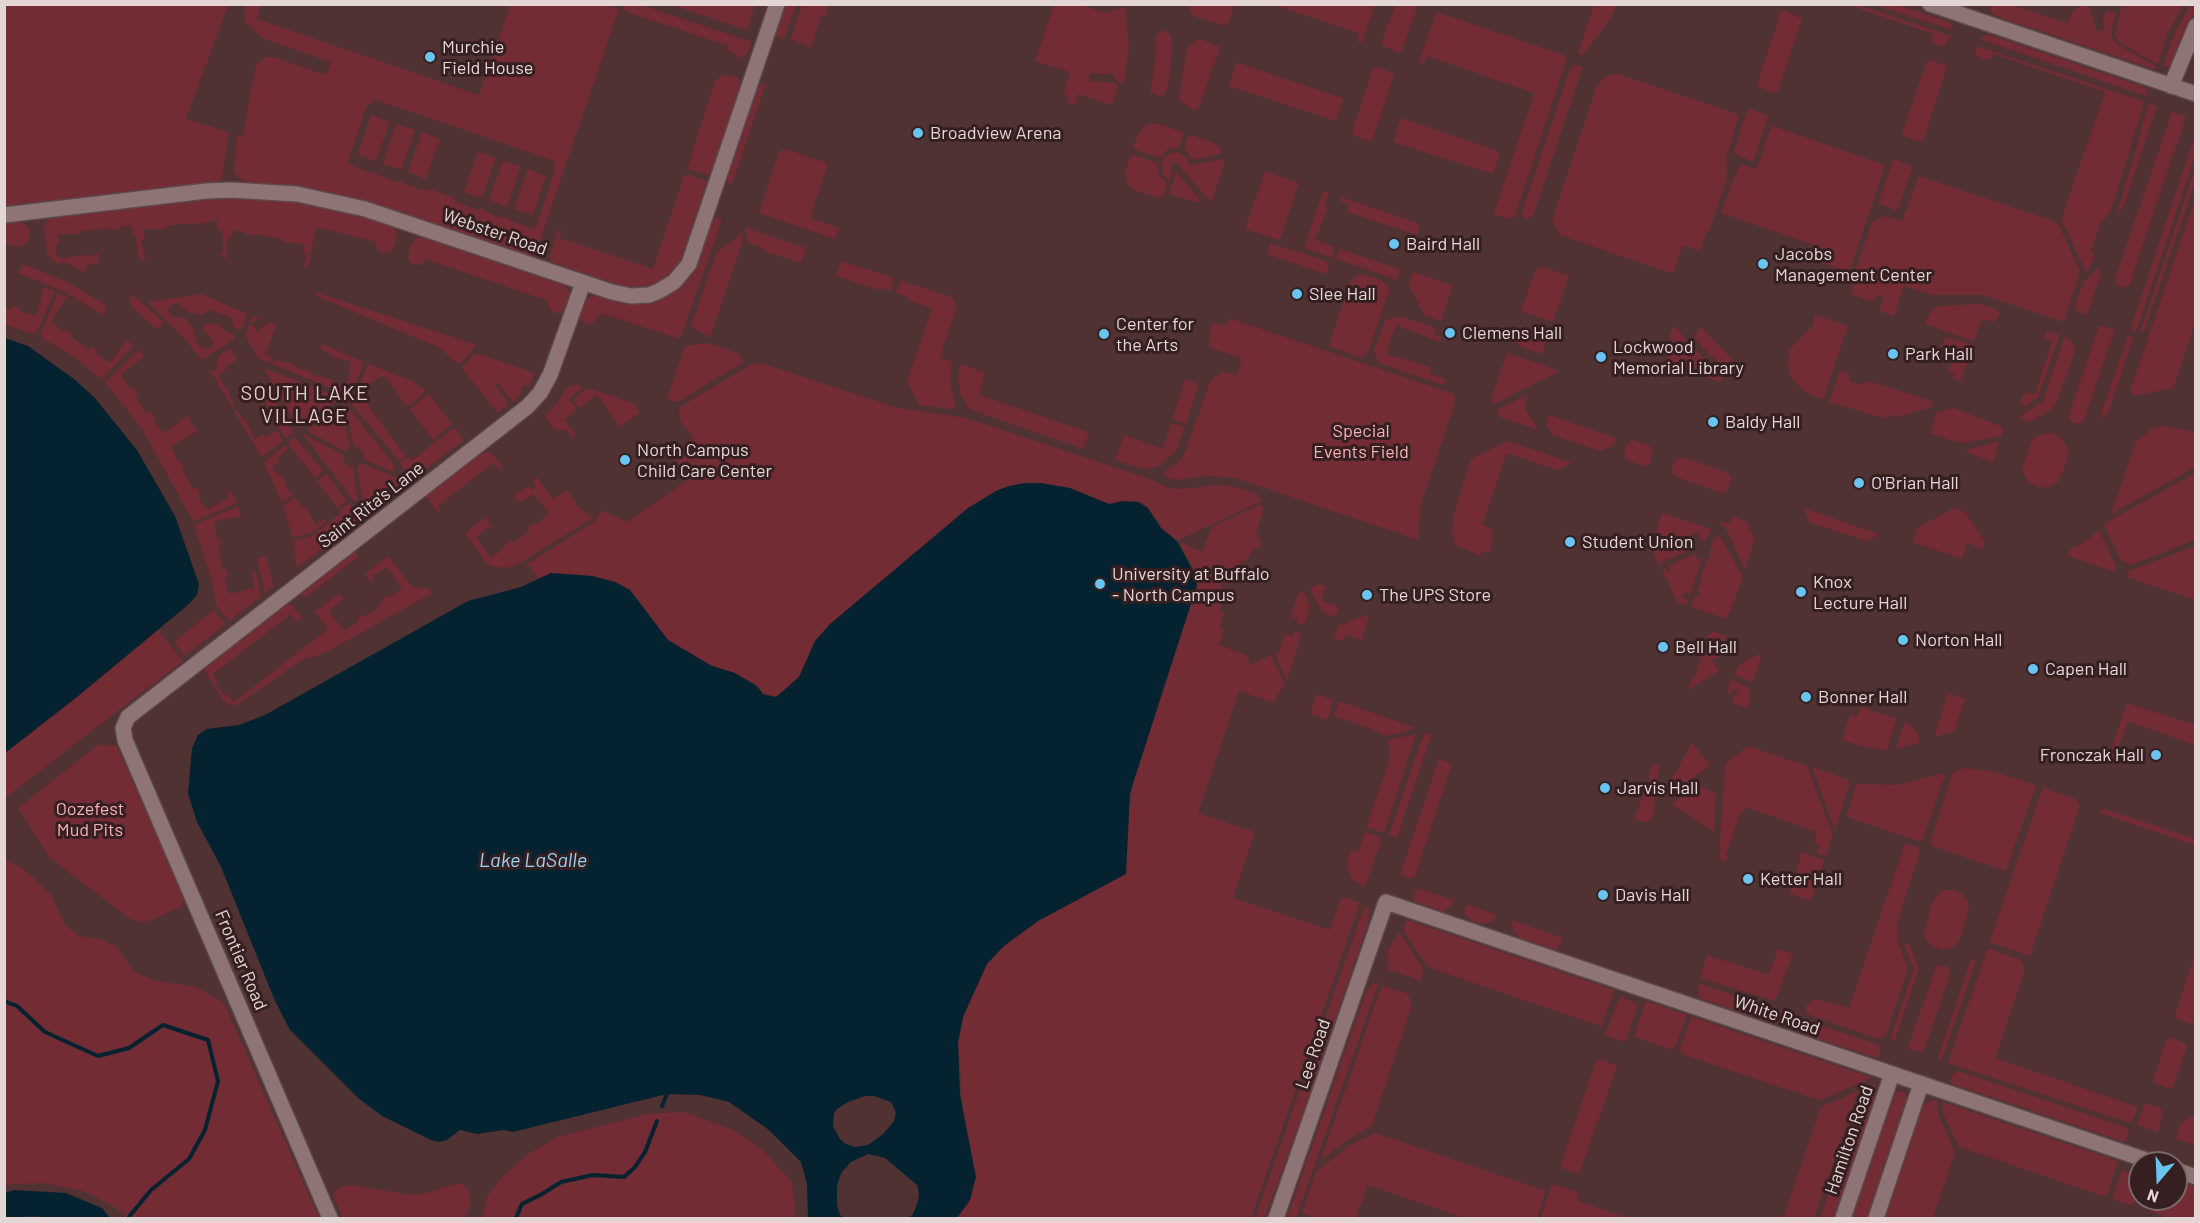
<!DOCTYPE html>
<style>
body{margin:0}
#map{position:relative;width:2200px;height:1223px;overflow:hidden;background:#40292a;font-family:Barlow,sans-serif}
canvas{display:block}
.frame{position:absolute;inset:0;border:6px solid #e5d6d6;pointer-events:none}
.north{position:absolute;left:2128px;top:1151px;width:60px;height:60px;box-sizing:border-box;background:#351f20;border:2px solid #7b6869;border-radius:50%;rotate:199deg;font-size:16px;font-weight:700;line-height:24px;text-align:center;color:#e5d6d6}
.north::after{content:'';display:block;margin:auto;width:21px;height:27px;background:#69c4f0;clip-path:polygon(50% 0,100% 100%,50% 72%,0 100%)}
</style>
<div id="map">
<canvas width="2200" height="1223"></canvas>
<div class="frame"></div>
<div class="north">N</div>
</div>
<script>
const ctx = document.querySelector('canvas').getContext('2d');
ctx.lineJoin = 'round';
function paint(path, color) {
  ctx.fillStyle = color;
  ctx.fill(path, 'evenodd');
}
function shape(rows) {
  const path = new Path2D();
  for (const r of rows) {
    path.moveTo(r[0], r[1]);
    for (let i = 2; i < r.length; i += 2) path.lineTo(r[i], r[i + 1]);
  }
  return path;
}
function strokePath(path, color, width, dash) {
  ctx.strokeStyle = color;
  ctx.lineWidth = width;
  ctx.lineCap = dash ? 'butt' : 'round';
  ctx.setLineDash(dash || []);
  ctx.stroke(path);
}
function drawText(font, color, halo, rows, align = 'center') {
  ctx.font = font + ' Barlow,sans-serif';
  ctx.lineWidth = 6;
  ctx.setLineDash([]);
  ctx.textBaseline = 'middle';
  ctx.strokeStyle = halo;
  ctx.fillStyle = color;
  for (const [text, x, y, turn = 0] of rows) {
    ctx.save();
    ctx.translate(x, y);
    ctx.rotate((+turn || 0) * Math.PI / 180);
    ctx.textAlign = isNaN(turn) ? turn : align;
    if (halo) ctx.strokeText(text, 0, 0);
    ctx.fillText(text, 0, 0);
    ctx.restore();
  }
}
paint(shape([
 [5,5,2195,5,2195,1218,99,1218,5,1209],
 [2140,1163,2176,1163,2176,1199,2140,1199]
]), '#503233');
paint(shape([
 [608,4,619,9,536,252,534,255,526,255,355,198,286,186,248,183,239,178,234,172,237,135,243,136,256,64,266,57,273,57,326,75,331,62,262,38,245,21,244,5,261,5,257,19,479,95,510,5],
 [374,99,555,161,555,170,537,226,531,228,509,220,508,217,502,218,484,211,482,208,477,210,456,202,454,198,431,189,425,191,402,183,401,180,396,182,378,175,376,172,371,173,350,165,348,162,367,105,373,103],
 [624,4,641,5,752,42,747,54,741,58,727,50,728,46,627,12,623,8],
 [1054,4,1081,5,1105,13,1125,7,1129,48,1124,82,1119,83,1115,79,1114,74,1089,73,1089,81,1114,83,1118,87,1112,105,1078,94,1075,105,1067,102,1069,96,1063,94,1070,72,1035,61],
 [2144,4,2183,5,2168,33,2158,64,2120,43,2115,35,2122,5],
 [4,5,228,5,186,119,229,132,222,179,214,183,5,208],
 [672,5,755,5,747,30],
 [785,5,796,5,784,39,774,35],
 [802,5,829,5,825,16,821,16,811,48,791,39],
 [1188,5,1188,4,1234,5,1229,22,1225,26,1193,16],
 [1274,5,1375,5,1362,42,1359,43,1357,40,1359,33],
 [1395,5,1418,5,1402,52,1399,53,1381,45],
 [1594,5,1617,5,1611,18,1582,56,1578,53],
 [1848,5,1858,5,1951,36,1944,47,1933,43,1931,33],
 [1875,5,1899,5,1952,23,1952,30],
 [1990,5,2012,5,2067,23,2074,10,2080,6,2086,6,2090,9,2097,32,2105,29,2103,20,2106,11,2116,13,2111,33,2114,41,2120,46,2156,66,2156,68,2150,68,1996,16,1991,12],
 [2190,5,2195,5,2195,12,2182,35,2171,65,2169,67,2163,65,2175,33],
 [1783,10,1802,19,1778,91,1775,93,1758,87,1757,84,1781,12],
 [1436,12,1564,55,1567,58,1515,216,1512,219,1496,215,1494,212,1534,93,1427,56,1424,63,1420,64,1419,62],
 [1165,30,1171,35,1172,48,1169,82,1163,97,1150,92,1155,63,1156,36,1159,32],
 [1986,35,1993,36,2147,88,2146,96,1980,39],
 [1196,40,1203,40,1220,47,1200,106,1195,111,1179,100,1187,49],
 [1976,46,2143,101,2143,106,2112,207,2105,219,2101,221,2091,250,2094,255,2092,263,2086,272,2063,223,2062,217,2105,92,1994,54,1989,59,1981,59,1975,54],
 [1929,60,1946,66,1947,68,1923,141,1921,142,1904,136,1902,134,1927,61],
 [1236,62,1342,98,1343,100,1336,121,1229,86],
 [1574,65,1583,67,1533,216,1526,219,1522,216,1522,212,1570,69],
 [1376,67,1393,73,1394,76,1373,139,1370,141,1353,135,1352,132,1373,69],
 [724,74,734,76,738,78,741,89,712,175,707,175,687,169,715,81],
 [1611,74,1618,74,1737,114,1739,116,1726,158,1727,178,1709,232,1707,231,1701,249,1698,250,1683,245,1673,274,1560,235,1552,221,1597,86,1603,78],
 [766,84,732,184,728,183,726,179,756,89,760,85],
 [2149,103,2157,107,2123,208,2117,214],
 [1750,109,1767,115,1768,118,1754,159,1751,161,1733,153,1747,111],
 [2172,112,2183,115,2186,117,2130,284,2122,288,2117,285,2115,279],
 [371,115,390,122,376,161,358,155],
 [1401,118,1498,151,1500,154,1493,174,1393,142],
 [396,124,415,130,401,170,383,164],
 [1150,124,1159,124,1182,132,1183,136,1179,148,1168,149,1159,158,1136,150,1133,146,1139,133,1145,126],
 [1773,126,1885,165,1849,272,1820,262,1822,255,1810,251,1812,244,1721,213,1738,168,1742,165,1757,169,1770,130],
 [422,132,440,139,426,179,408,172],
 [1191,135,1214,143,1222,150,1220,154,1193,160,1184,149,1188,137],
 [2195,136,2195,156,2136,332,2130,330],
 [785,149,828,163,810,218,839,228,835,239,759,213,779,152],
 [478,152,496,158,482,198,464,192],
 [1177,152,1186,157,1190,166,1221,159,1225,160,1212,201,1209,200,1181,168,1178,162,1171,164,1172,171,1169,180,1163,174,1161,164,1164,158,1170,153],
 [1134,155,1157,163,1158,174,1167,184,1163,196,1159,198,1134,190,1128,185,1125,172,1130,157],
 [1895,159,1913,167,1897,211,1878,203,1893,160],
 [503,161,521,167,507,207,489,200],
 [528,169,546,176,533,215,514,209],
 [2195,169,2195,182,2144,331,2140,333],
 [1265,171,1299,183,1280,240,1245,229],
 [1176,172,1177,173,1201,201,1195,202,1169,194],
 [685,174,705,180,709,184,683,258,670,275,662,281,640,288,621,287,551,262,550,255,559,229,561,228,560,238,653,269],
 [1919,176,2051,220,2058,224,2080,271,2064,322,1983,295,1933,295,1904,286,1894,316,1879,311,1883,299,1881,295,1876,296,1874,302,1850,294,1857,275,1854,274,1872,222,1883,216,1902,221],
 [1323,191,1329,193,1325,206,1328,207,1315,240,1335,247,1332,258,1304,248],
 [240,197,291,201,360,215,392,225,396,230,397,239,392,251,383,254,377,249,376,242,316,227,308,268,304,267,307,254,303,253,305,244,283,242,283,239,255,234,254,236,244,234,245,232,233,230,231,239,227,239,226,259,220,256,223,250,223,243,222,230,218,230,217,220,195,225,195,223,166,226,166,229,144,229,145,239,141,240,146,259,139,260,136,235,133,235,131,225,119,227,119,229,110,230,109,228,80,231,80,234,58,234,59,244,56,245,57,257,62,257,62,259,83,255,94,256,94,254,98,253,99,265,89,264,84,272,62,261,60,264,53,261,47,253,44,227,48,219,52,217,195,199],
 [1341,197,1417,223,1420,227,1417,235,1347,212,1350,205,1340,201],
 [2195,199,2195,323,2173,388,2134,396,2130,391],
 [715,218,721,220,720,226,680,339,600,313,593,323,588,324,581,320,580,312,583,302,592,296,598,295,621,302,642,303,674,291,692,272,712,220],
 [19,222,25,224,29,229,29,241,20,247,5,244,5,223],
 [746,228,806,248,801,263,767,252,765,249,748,243,745,231],
 [741,234,743,241,710,338,691,326,717,252],
 [426,237,562,283,570,293,566,308,560,313,555,313,549,308,548,301,426,259,421,265,411,264,408,258,411,244,417,238],
 [1270,243,1326,261,1329,267,1326,274,1267,254],
 [1339,249,1400,269,1397,280,1336,259],
 [841,261,894,278,891,291,882,288,879,290,836,276],
 [23,264,69,283,106,305,106,309,102,315,67,293,18,273],
 [1540,266,1569,276,1553,322,1521,311,1535,271],
 [2099,267,2101,275,2087,315,2076,311,2074,308,2083,283],
 [1413,272,1453,285,1441,321,1424,315,1409,285],
 [1361,274,1383,281,1390,289,1369,350,1363,358,1329,346,1351,280],
 [902,281,951,297,955,302,956,310,940,357,952,362,950,383,956,406,951,409,919,405,907,381,932,308,909,300,906,296,896,293,900,282],
 [44,287,55,291,37,331,33,334,5,324,5,308,12,310,13,306,20,308,20,312,37,315],
 [315,292,474,344,475,346,464,360,459,364,438,347,314,295],
 [58,293,67,297,51,321,64,332,66,329,72,334,71,337,75,340,89,350,91,347,97,351,96,354,110,363,127,340,134,346,101,379,73,356,42,338,41,333],
 [131,294,164,322,158,328,155,328,132,307,130,301],
 [202,294,247,314,242,328,239,330,233,326,232,320,228,316,210,310,202,315,195,314,186,311,179,303,170,305,168,310,171,316,188,319,188,323,193,328,197,343,202,348,209,349,214,345,210,336,203,331,203,327,206,324,220,325,225,331,234,335,234,339,202,360,184,338,148,302],
 [1981,304,1998,310,2000,315,1994,322,1982,319,1974,341,1925,324,1930,313,1938,306],
 [253,315,259,318,251,324,257,332,269,322,277,325,265,354,272,357,270,363,258,358,245,335],
 [1815,315,1848,326,1823,400,1805,392,1791,378,1788,367,1789,350,1815,323,1813,320],
 [1399,316,1436,328,1434,334,1441,336,1440,342,1396,325,1386,354,1431,367,1429,373,1446,379,1444,385,1379,363,1374,351,1385,321],
 [1229,318,1454,394,1455,403,1421,504,1418,540,1236,478,1207,476,1176,480,1166,477,1164,472,1180,461,1185,453,1211,379,1222,372,1237,375,1242,359,1209,347,1212,322,1226,326],
 [1673,325,1723,379,1720,382,1667,364,1672,349,1676,345,1669,337],
 [2099,325,2115,330,2084,420,2081,423,2074,423,2070,420,2069,414],
 [1516,326,1548,337,1542,354,1522,347,1515,342,1513,337],
 [1700,326,1733,360,1732,362,1720,365,1694,338],
 [2047,331,2060,335,2038,397,2025,406,2020,404,2023,395,2028,393,2035,394,2052,342,2044,338],
 [2128,335,2134,337,2109,411,2099,420],
 [2065,336,2072,342,2075,351,2056,404,2051,410,2029,422,2022,419,2021,418,2022,415,2043,401],
 [1946,337,1973,345,1960,382,1953,379,1955,374,1948,372,1952,362,1945,359,1949,349,1942,346],
 [708,343,740,354,743,362,680,401,669,401,667,399,685,346],
 [322,344,364,362,354,388,346,384,351,373,348,371,351,362,330,356,331,354,320,349],
 [230,348,237,360,225,367,226,370,218,375,230,393,228,394,235,405,232,407,210,370,216,371,218,356],
 [138,350,144,357,121,374,130,388,133,387,138,393,135,395,144,409,148,413,151,411,155,418,153,420,164,433,188,416,197,431,171,447,178,462,181,461,185,467,182,469,190,484,193,489,196,487,200,494,198,496,203,505,207,510,229,498,227,493,231,491,237,503,195,521,192,520,144,432,123,404,105,383],
 [475,353,535,373,530,384,527,387,524,385,520,390,522,393,513,402,497,382,494,384,509,404,498,413,462,368],
 [1507,353,1560,371,1494,404,1491,399],
 [274,359,285,363,286,361,295,365,298,368,304,371,305,369,311,372,311,374,331,379,334,383,351,390,345,394,272,364],
 [761,363,898,408,966,418,1152,480,1168,488,1182,489,1215,485,1231,486,1258,494,1261,501,1177,541,1161,528,1158,520,1123,501,1109,504,1070,488,1041,483,1009,486,968,508,815,641,799,677,781,694,776,697,768,696,762,694,757,686,735,673,712,666,668,640,630,590,615,582,592,576,551,573,538,579,528,564,595,521,602,510,627,522,689,479,672,455,693,438,679,419,680,407,750,365],
 [368,364,412,381,426,391,407,407,387,379,381,376,362,391,359,386],
 [960,364,985,373,979,395,1089,432,1083,449,969,409,960,392,958,376],
 [264,368,338,397,339,399,298,428],
 [1840,371,1851,375,1849,381,1863,385,1868,381,1933,401,1931,407,1901,416,1895,415,1884,418,1829,402],
 [1185,379,1199,384,1186,424,1172,419],
 [572,385,579,385,582,388,569,399,577,410,564,419,576,435,572,438,565,429,555,430,545,416,559,401,567,388],
 [591,389,635,404,640,412,620,427,597,395,579,408,573,400,585,390],
 [270,390,293,432,286,439,261,394],
 [357,391,406,456,399,461,348,400],
 [429,394,452,424,433,440,410,409],
 [1528,395,1524,407,1538,430,1500,417,1497,410],
 [344,402,395,466,394,470,391,471,364,459,364,453,359,447,354,446],
 [338,406,341,408,350,446,345,451,307,431],
 [1953,408,2003,427,2002,436,1959,443,1930,433,1936,413],
 [237,410,243,419,245,419,254,439,263,434,265,437,277,430,283,441,263,456,261,456,234,411],
 [1549,415,1616,438,1614,445,1601,451,1552,435,1546,423],
 [1171,423,1185,427,1176,451,1157,467,1145,469,1115,460,1124,435,1163,449],
 [2162,426,2195,432,2195,467,2111,514,2136,442,2151,429],
 [455,427,464,440,412,479,400,463,408,457,412,460],
 [2048,433,2055,434,2063,440,2068,449,2068,456,2059,481,2051,486,2040,488,2028,481,2023,472,2023,465,2032,440,2038,436],
 [303,434,344,455,343,460,349,466,353,467,358,501,353,500],
 [295,437,323,471,315,478,288,443],
 [1633,440,1650,446,1653,453,1650,464,1644,466,1627,460,1624,455,1627,444],
 [1508,441,1572,463,1558,470,1507,453,1482,525,1493,529,1491,551,1481,552,1481,556,1455,545,1452,530,1454,513,1471,459],
 [1995,442,1999,443,1993,462,1964,451],
 [285,445,288,449,278,458,279,461,272,467,287,483,285,485,293,495,282,503,264,463],
 [482,452,492,453,503,468,502,470,500,470,493,463,438,506,441,510,438,512,425,495],
 [1681,457,1729,473,1732,478,1728,490,1722,493,1674,476,1671,471,1675,460],
 [362,463,408,483,366,516,357,467],
 [2195,473,2195,540,2133,564,2122,562,2105,528,2106,523],
 [326,474,347,501,337,508,317,481],
 [537,477,553,499,567,490,578,506,593,518,518,564,506,568,492,566,486,562,465,533,485,517,493,527,491,529,489,526,476,538,491,558,505,548,504,546,510,541,512,543,526,534,530,530,528,527,534,523,536,525,549,514,534,494,519,503,514,496,528,486,531,490,536,486,533,482],
 [295,497,303,508,305,506,316,525,324,519,326,522,311,533,293,538,283,507],
 [349,503,361,519,297,568,293,541,312,536,341,513,339,510],
 [1261,504,1264,510,1256,533,1262,546,1251,551,1247,561,1242,560,1235,580,1225,577,1219,593,1224,595,1219,611,1224,613,1219,628,1224,630,1219,645,1246,655,1251,665,1271,655,1285,685,1277,695,1274,703,1239,691,1198,813,1255,832,1233,898,1330,930,1342,897,1359,902,1359,906,1251,1218,957,1218,970,1200,958,1043,963,1017,974,990,987,964,1004,946,1038,921,1129,810,1134,780,1194,595,1190,562,1180,544,1182,543,1202,552,1212,527],
 [238,506,241,516,214,522,217,539,220,539,221,546,218,547,221,564,223,569,226,569,228,576,225,577,227,588,230,594,254,588,252,571,256,570,261,597,229,621,216,605,211,577,194,525],
 [1804,508,1878,534,1877,536,1866,541,1809,522],
 [1954,508,1965,512,1985,542,1983,549,1967,543,1962,559,1912,542,1917,528],
 [1662,513,1711,529,1705,541,1701,540,1697,533,1691,534,1688,539,1692,549,1670,559,1669,558,1659,565,1651,547],
 [1732,516,1746,521,1755,539,1745,569,1725,527,1720,525,1721,521,1730,524],
 [2099,530,2116,567,2115,572,2068,556,2071,548,2082,544],
 [1720,536,1743,578,1727,619,1691,607,1695,596,1700,597,1701,593,1697,591,1702,581,1700,580,1707,559,1709,559,1711,555,1709,554,1714,538],
 [2195,546,2196,593,2193,599,2127,577,2129,571],
 [354,551,358,554,357,558,307,596,302,595,301,592],
 [1696,553,1696,558,1702,559,1690,594,1684,592,1682,597,1688,600,1686,605,1678,603,1662,570,1665,568,1667,572,1671,570,1669,566],
 [266,556,274,587,265,593,257,558],
 [388,556,412,587,429,589,432,593,325,653,302,660,237,705,232,706,223,701,203,667,284,604,287,603,292,605,301,616,301,620,297,621,291,614,213,674,217,681,216,685,224,695,228,695,234,702,328,629,315,612,339,594,345,601,342,600,329,611,344,631,358,622,357,619,363,615,365,617,379,607,383,603,381,601,387,596,389,598,398,591,402,587,387,567,373,576,374,579,371,582,365,574],
 [1319,584,1326,586,1322,601,1339,607,1335,617,1322,612,1310,588],
 [1304,591,1310,607,1305,623,1297,625,1298,619,1291,617,1298,594],
 [214,610,225,624,185,656,174,642],
 [1367,614,1369,617,1361,640,1346,635,1343,641,1334,638,1339,623,1343,625],
 [158,630,183,661,5,798,5,753,77,697],
 [1295,630,1300,634,1300,639,1287,681,1275,654,1279,652,1285,634,1293,636],
 [1712,631,1725,636,1725,655,1712,660,1719,671,1688,690,1693,678,1695,678,1708,634,1711,635],
 [1759,654,1762,655,1752,683,1734,674,1740,664],
 [1731,679,1750,689,1749,705,1746,708,1735,704,1732,700,1733,695,1738,694,1736,689,1732,690,1730,695,1728,692,1729,683],
 [1948,693,1965,699,1954,732,1934,737],
 [1317,694,1334,700,1327,720,1310,714],
 [1339,701,1416,728,1386,736,1372,729,1334,716],
 [2127,703,2195,725,2195,745,2128,721,2113,765,2107,762],
 [1861,707,1897,719,1887,750,1864,747,1842,740,1850,715,1857,717],
 [1905,722,1915,729,1919,736,1919,743,1896,749],
 [1428,733,1432,734,1397,838,1389,835,1421,742,1424,735],
 [1416,734,1384,833,1366,827,1389,761,1390,752,1388,740],
 [1692,743,1710,765,1668,797,1663,794],
 [98,745,117,746,184,898,184,902,181,907,149,921,141,922,130,919,50,858,18,808],
 [1748,746,1807,766,1833,836,1826,856,1817,853,1819,845,1814,843,1817,832,1745,807,1742,814,1740,814,1726,856,1728,857,1726,862,1719,859,1725,764],
 [1439,759,1452,764,1415,876,1412,878,1403,877,1400,875],
 [1652,764,1659,766,1653,817,1646,823,1634,819,1650,778,1648,776],
 [1812,767,1847,779,1850,782,1835,831],
 [1967,768,1995,772,2036,785,2006,871,1932,846,1930,843,1952,775,1956,770],
 [1942,773,1945,776,1922,841,1919,841,1850,818,1847,815,1856,786,1858,784,1898,785],
 [1697,785,1716,793,1714,832,1672,804],
 [2043,788,2076,799,2080,806,2030,956,1992,943,1990,940],
 [2102,808,2195,839,2195,845,2100,813],
 [1365,832,1382,838,1365,887,1352,880,1347,864,1351,850,1358,852],
 [1905,843,1917,847,1920,851,1897,924,1898,943,1908,968,1886,1035,1882,1038,1876,1038,1805,1013,1807,1004,1815,999,1849,1008],
 [1800,852,1824,860,1811,901,1789,893,1801,858,1799,857],
 [5,860,19,866,35,879,51,895,66,926,79,936,101,939,117,947,134,972,153,980,196,987,224,1003,319,1218,125,1218,124,1214,108,1203,83,1191,44,1183,12,1184,5,1186],
 [1420,889,1454,900,1452,905,1447,910,1442,911,1413,901,1415,892],
 [1944,890,1954,890,1962,894,1968,901,1969,910,1959,941,1952,948,1943,950,1931,945,1925,938,1924,932,1933,901,1939,893],
 [1365,905,1369,910,1369,920,1302,1117,1264,1218,1255,1218],
 [1469,905,1495,914,1497,917,1491,922,1484,924,1471,921,1465,913,1466,906],
 [1407,920,1614,990,1603,1024,1600,1026,1433,969,1425,963,1404,932,1404,928],
 [1512,920,1563,938,1557,950,1520,938,1513,931],
 [1399,932,1423,969,1421,981,1387,969,1389,962,1387,952],
 [1909,943,1919,968,1894,1043,1891,1037,1914,968,1904,945],
 [1778,949,1793,954,1775,1001,1700,978,1707,955,1769,975],
 [1990,949,2020,960,2025,968,1995,1058,2138,1107,2132,1121,2128,1122,1948,1063,1987,950],
 [2195,953,2196,1021,2192,1024,2177,1019,2175,1016],
 [1971,959,1976,961,1942,1059,1938,1058],
 [1939,965,1948,967,1950,975,1923,1053,1908,1048,1935,969],
 [1379,982,1296,1218,1287,1218,1367,989,1372,984],
 [1698,983,1784,1012,1788,1014,1781,1022,1772,1023,1699,998],
 [1382,985,1408,994,1412,1005,1372,1126,1349,1139,1323,1159,1322,1156],
 [1620,996,1638,1004,1626,1041,1624,1042,1605,1035],
 [1646,1001,1687,1015,1674,1050,1634,1037],
 [1692,1017,1867,1076,1871,1078,1823,1099,1818,1100,1682,1054,1680,1049],
 [1801,1019,1877,1044,1881,1050,1878,1058,1806,1035,1801,1028],
 [2170,1038,2185,1043,2187,1046,2173,1087,2170,1089,2155,1083,2153,1081,2166,1041],
 [1599,1059,1616,1065,1617,1067,1579,1174,1562,1168,1560,1166,1596,1061],
 [1958,1071,2125,1127,2129,1133,2126,1140,2125,1142,1950,1083,1952,1075],
 [1875,1084,1877,1095,1835,1218,1820,1218,1864,1088],
 [1858,1091,1814,1218,1783,1218,1821,1107],
 [1897,1091,1905,1092,1908,1101,1868,1218,1850,1218,1892,1095],
 [1937,1100,1937,1111,1955,1153,1933,1218,1883,1218,1920,1110,1925,1103],
 [1942,1102,2118,1161,2107,1195,2103,1196,1959,1147,1943,1113],
 [2145,1103,2159,1107,2163,1112,2158,1132,2137,1125],
 [684,1112,734,1130,763,1150,792,1183,796,1218,483,1218,487,1197,498,1181,528,1154,558,1137,647,1114],
 [2195,1116,2195,1145,2176,1139,2181,1124,2189,1117],
 [1375,1133,1546,1191,1537,1218,1465,1218,1368,1185,1356,1218,1318,1218,1302,1213,1316,1172,1350,1145],
 [2122,1170,2140,1175,2140,1185,2134,1203,2131,1205,2114,1200,2113,1197],
 [2176,1180,2195,1187,2195,1218,2170,1218,2152,1212,2156,1199,2176,1199],
 [463,1183,468,1190,471,1203,465,1218,343,1218,333,1196,334,1192,341,1187,351,1185,412,1195,427,1193,445,1187],
 [1552,1184,1575,1191,1578,1195,1578,1201,1628,1218,1541,1218]
]), '#732b34');
paint(shape([
 [5,338,28,346,74,379,94,397,137,450,175,516,199,584,197,595,189,604,77,697,5,753],
 [1024,483,1041,483,1070,488,1109,504,1123,501,1139,502,1148,508,1161,528,1177,541,1196,576,1197,585,1130,793,1126,874,1038,921,1004,946,987,964,963,1017,958,1043,960,1095,976,1177,970,1200,957,1218,909,1218,913,1214,918,1201,919,1194,917,1185,885,1158,868,1154,851,1162,842,1172,839,1179,837,1186,837,1205,840,1215,845,1218,808,1218,807,1184,801,1162,769,1130,729,1102,700,1095,667,1094,513,1132,503,1130,477,1134,460,1130,447,1140,440,1142,431,1140,382,1116,358,1098,290,1030,275,1001,221,867,197,822,188,794,192,748,198,735,207,729,239,725,265,715,468,601,521,587,551,573,592,576,615,582,630,590,668,640,712,666,735,673,757,686,763,694,776,697,799,677,815,641,830,624,968,508,996,491,1009,486],
 [865,1096,874,1096,891,1102,896,1112,894,1121,883,1134,868,1145,854,1147,846,1144,840,1139,833,1126,834,1113,837,1109,848,1102],
 [14,1190,66,1193,102,1208,110,1218,44,1218,39,1216,5,1218,5,1193]
]), '#052230');
strokePath(shape([
 [4,1001,17,1006,45,1032,98,1056,129,1048,163,1025,208,1040,218,1081,205,1130,189,1159,151,1190,128,1218],
 [662,1106,667,1094],
 [516,1218,522,1204,542,1194,561,1182,593,1175,624,1177,635,1167,645,1152,657,1121]
]), '#052230', 4);
const secondary = shape([
 [1930,4,2196,94],
 [2171,86,2196,26],
 [4,215,206,191,231,190,297,194,365,209,612,292,631,296,649,295,659,291,674,282,689,264,777,4],
 [2176,1170,2196,1177],
 [330,1218,125,740,123,728,128,717,527,407,540,393,550,375,583,283],
 [1276,1218,1386,902,2155,1163],
 [1843,1218,1892,1074],
 [1876,1218,1921,1084]
]);
strokePath(secondary, '#5b4849', 18);
strokePath(secondary, '#8f7475', 15);
for (const [x, y, r, color] of [
 [430,57,6,"#69c4f0"],
 [918,133,6,"#69c4f0"],
 [1394,244,6,"#69c4f0"],
 [1763,264,6,"#69c4f0"],
 [1297,294,6,"#69c4f0"],
 [1450,333,6,"#69c4f0"],
 [1104,334,6,"#69c4f0"],
 [1893,354,6,"#69c4f0"],
 [1601,357,6,"#69c4f0"],
 [1713,422,6,"#69c4f0"],
 [625,460,6,"#69c4f0"],
 [1859,483,6,"#69c4f0"],
 [1570,542,6,"#69c4f0"],
 [1100,584,6,"#69c4f0"],
 [1801,592,6,"#69c4f0"],
 [1367,595,6,"#69c4f0"],
 [1903,640,6,"#69c4f0"],
 [1663,647,6,"#69c4f0"],
 [2033,669,6,"#69c4f0"],
 [1806,697,6,"#69c4f0"],
 [2156,755,6,"#69c4f0"],
 [1605,788,6,"#69c4f0"],
 [1748,879,6,"#69c4f0"],
 [1603,895,6,"#69c4f0"]
]) {
  const dot = new Path2D();
  dot.arc(x, y, r, 0, 2 * Math.PI);
  ctx.fillStyle = color;
  ctx.fill(dot);
  strokePath(dot, '#351f20', 2);
}
drawText('18px', '#e5d6d6', '#351f20', [
 ["Murchie",442,47],
 ["Field House",442,68],
 ["Broadview Arena",930,133],
 ["Baird Hall",1406,244],
 ["Jacobs",1775,254],
 ["Management Center",1775,275],
 ["Slee Hall",1309,294],
 ["Center for",1116,324],
 ["the Arts",1116,345],
 ["Clemens Hall",1462,333],
 ["Lockwood",1613,347],
 ["Memorial Library",1613,368],
 ["Park Hall",1905,354],
 ["Baldy Hall",1725,422],
 ["North Campus",637,450],
 ["Child Care Center",637,471],
 ["O'Brian Hall",1871,483],
 ["Student Union",1582,542],
 ["University at Buffalo",1112,574],
 ["- North Campus",1112,595],
 ["Knox",1813,582],
 ["Lecture Hall",1813,603],
 ["The UPS Store",1379,595],
 ["Norton Hall",1915,640],
 ["Bell Hall",1675,647],
 ["Capen Hall",2045,669],
 ["Bonner Hall",1818,697],
 ["Fronczak Hall",2144,755,"right"],
 ["Jarvis Hall",1617,788],
 ["Ketter Hall",1760,879],
 ["Davis Hall",1615,895]
], 'left');
drawText('18px', '#e5d6d6', '#351f20', [
 ["Webster Road",495,232,19],
 ["Saint Rita's Lane",371,505,-38],
 ["Frontier Road",241,960,67],
 ["White Road",1777,1015,19],
 ["Lee Road",1313,1054,-71],
 ["Hamilton Road",1849,1140,-71]
]);
drawText('18px', '#f6b0b3', '#351f20', [
 ["Special",1361,431],
 ["Events Field",1361,452],
 ["Oozefest",90,809],
 ["Mud Pits",90,830]
]);
ctx.letterSpacing = '1.5px';
drawText('20px', '#e9cacb', '#351f20', [
 ["SOUTH LAKE",305,393],
 ["VILLAGE",305,416]
]);
ctx.letterSpacing = '0px';
drawText('italic 20px', '#93d4f6', '#351f20', [
 ["Lake LaSalle",533,860]
]);
</script>
